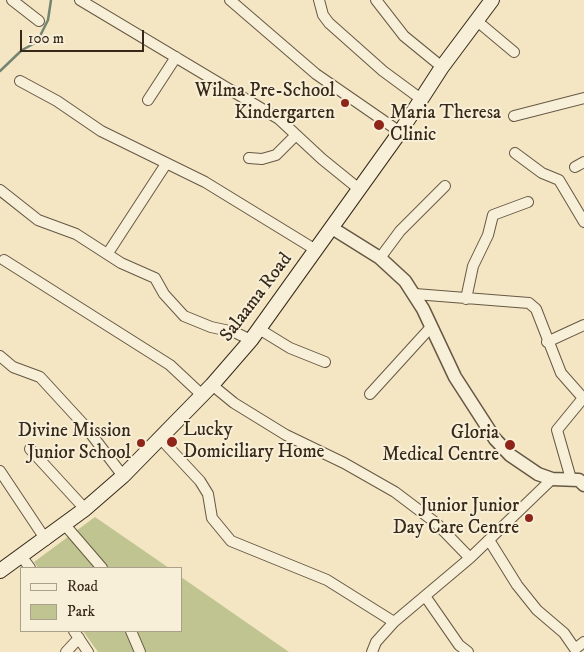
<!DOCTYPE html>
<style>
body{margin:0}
#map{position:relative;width:584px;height:652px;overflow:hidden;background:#f4e6c3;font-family:"IM FELL DW Pica",serif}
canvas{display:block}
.legend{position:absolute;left:20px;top:567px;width:162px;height:65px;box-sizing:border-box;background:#f8efd8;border:1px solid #aaa08c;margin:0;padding:6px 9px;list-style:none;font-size:15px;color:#362919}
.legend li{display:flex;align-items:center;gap:10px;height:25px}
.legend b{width:25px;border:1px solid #aaa08c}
.scale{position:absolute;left:20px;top:30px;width:124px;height:22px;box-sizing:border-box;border:2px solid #362919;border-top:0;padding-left:6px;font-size:15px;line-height:18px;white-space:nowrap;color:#362919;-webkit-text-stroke:4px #f8efd8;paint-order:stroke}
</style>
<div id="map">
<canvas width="584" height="652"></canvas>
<ul class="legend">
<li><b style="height:6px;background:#f8efd8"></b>Road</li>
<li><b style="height:14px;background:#bfc491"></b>Park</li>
</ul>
<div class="scale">100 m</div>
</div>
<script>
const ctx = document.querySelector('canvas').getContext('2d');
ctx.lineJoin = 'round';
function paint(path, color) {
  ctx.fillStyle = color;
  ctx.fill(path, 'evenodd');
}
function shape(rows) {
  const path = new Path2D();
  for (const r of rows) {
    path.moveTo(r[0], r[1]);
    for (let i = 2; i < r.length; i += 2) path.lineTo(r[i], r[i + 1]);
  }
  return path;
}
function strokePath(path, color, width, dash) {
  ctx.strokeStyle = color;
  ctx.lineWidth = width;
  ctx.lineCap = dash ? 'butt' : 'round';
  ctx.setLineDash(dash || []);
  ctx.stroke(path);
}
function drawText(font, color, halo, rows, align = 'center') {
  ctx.font = font + ' "IM FELL DW Pica",serif';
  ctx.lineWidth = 4;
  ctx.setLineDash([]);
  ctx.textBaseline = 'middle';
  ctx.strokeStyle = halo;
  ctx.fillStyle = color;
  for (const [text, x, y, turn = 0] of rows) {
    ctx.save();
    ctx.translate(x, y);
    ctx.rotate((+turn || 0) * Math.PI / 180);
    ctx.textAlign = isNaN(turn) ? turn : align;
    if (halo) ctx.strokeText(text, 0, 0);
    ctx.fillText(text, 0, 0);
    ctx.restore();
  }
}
paint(shape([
 [95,517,169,568,38,568,34,562],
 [181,577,289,652,98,652,83,631,181,631]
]), '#bfc491');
strokePath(shape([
 [0,71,22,50,37,42,48,20,51,0]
]), '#748472', 2.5);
const minor = shape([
 [12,0,39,21],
 [80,0,279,119,322,159,359,189],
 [230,0,316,74,400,132],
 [319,0,323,15,329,23,383,71,421,99],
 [376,0,404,36,442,67],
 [477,21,514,52],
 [20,81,57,101,101,131,205,182,316,250],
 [148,100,176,57],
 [514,116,584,98],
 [515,153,542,173,559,180,584,222],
 [249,158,262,159,276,155,296,135],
 [575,167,584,162],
 [0,190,38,220,76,234,121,263,155,278,164,294,184,316,211,327,234,332,251,340],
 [108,253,166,164],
 [380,258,400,231,445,186],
 [4,260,170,365,202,395],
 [415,294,529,303,536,309,561,373,583,398],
 [466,299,473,266,488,235,493,215,528,202],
 [259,329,290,348,325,362],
 [547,342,584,325],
 [0,356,13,367,40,377,85,426,123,476],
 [212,385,234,403,286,435,344,463,395,492,436,523,470,558],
 [370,394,431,327],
 [160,438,200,481,208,494,212,518,231,541,327,580,394,622],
 [30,449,85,509],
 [0,471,46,540],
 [571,479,557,430,584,397],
 [65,525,102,568],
 [489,540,517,585,537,610,564,633,575,649,584,642],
 [22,557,30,568],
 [425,596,459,645,468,652],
 [74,631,88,652],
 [131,631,140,652],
 [66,652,79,638],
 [372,652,376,642,394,622,470,558,552,479]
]);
const tertiary = shape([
 [332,228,380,258,405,281,423,309,455,377,495,439,510,455,538,474,552,479,579,480,584,485]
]);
const secondary = shape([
 [0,571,85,509,123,476,212,385,251,340,400,132,442,67,492,0]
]);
strokePath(minor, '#665844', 12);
strokePath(tertiary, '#665844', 15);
strokePath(secondary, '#362919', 16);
strokePath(minor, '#f8efd8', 10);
strokePath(tertiary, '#f8efd8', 12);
strokePath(secondary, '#f8efd8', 14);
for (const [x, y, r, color] of [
 [345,103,5,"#8f2418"],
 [379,125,6,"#8f2418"],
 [172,442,6,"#8f2418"],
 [141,443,5,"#8f2418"],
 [510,445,6,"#8f2418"],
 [529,518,5,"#8f2418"]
]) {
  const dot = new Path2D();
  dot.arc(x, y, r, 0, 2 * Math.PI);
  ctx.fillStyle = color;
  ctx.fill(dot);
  strokePath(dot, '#f8efd8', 2);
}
drawText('19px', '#362919', '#f8efd8', [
 ["Wilma Pre-School",335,92],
 ["Kindergarten",335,114],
 ["Maria Theresa",390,114,"left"],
 ["Clinic",390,136,"left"],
 ["Lucky",183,431,"left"],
 ["Domiciliary Home",183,453,"left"],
 ["Divine Mission",131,432],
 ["Junior School",131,454],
 ["Gloria",499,434],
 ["Medical Centre",499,456],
 ["Junior Junior",519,507],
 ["Day Care Centre",519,529]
], 'right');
drawText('19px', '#362919', '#f8efd8', [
 ["Salaama Road",257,298,-53]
]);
</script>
